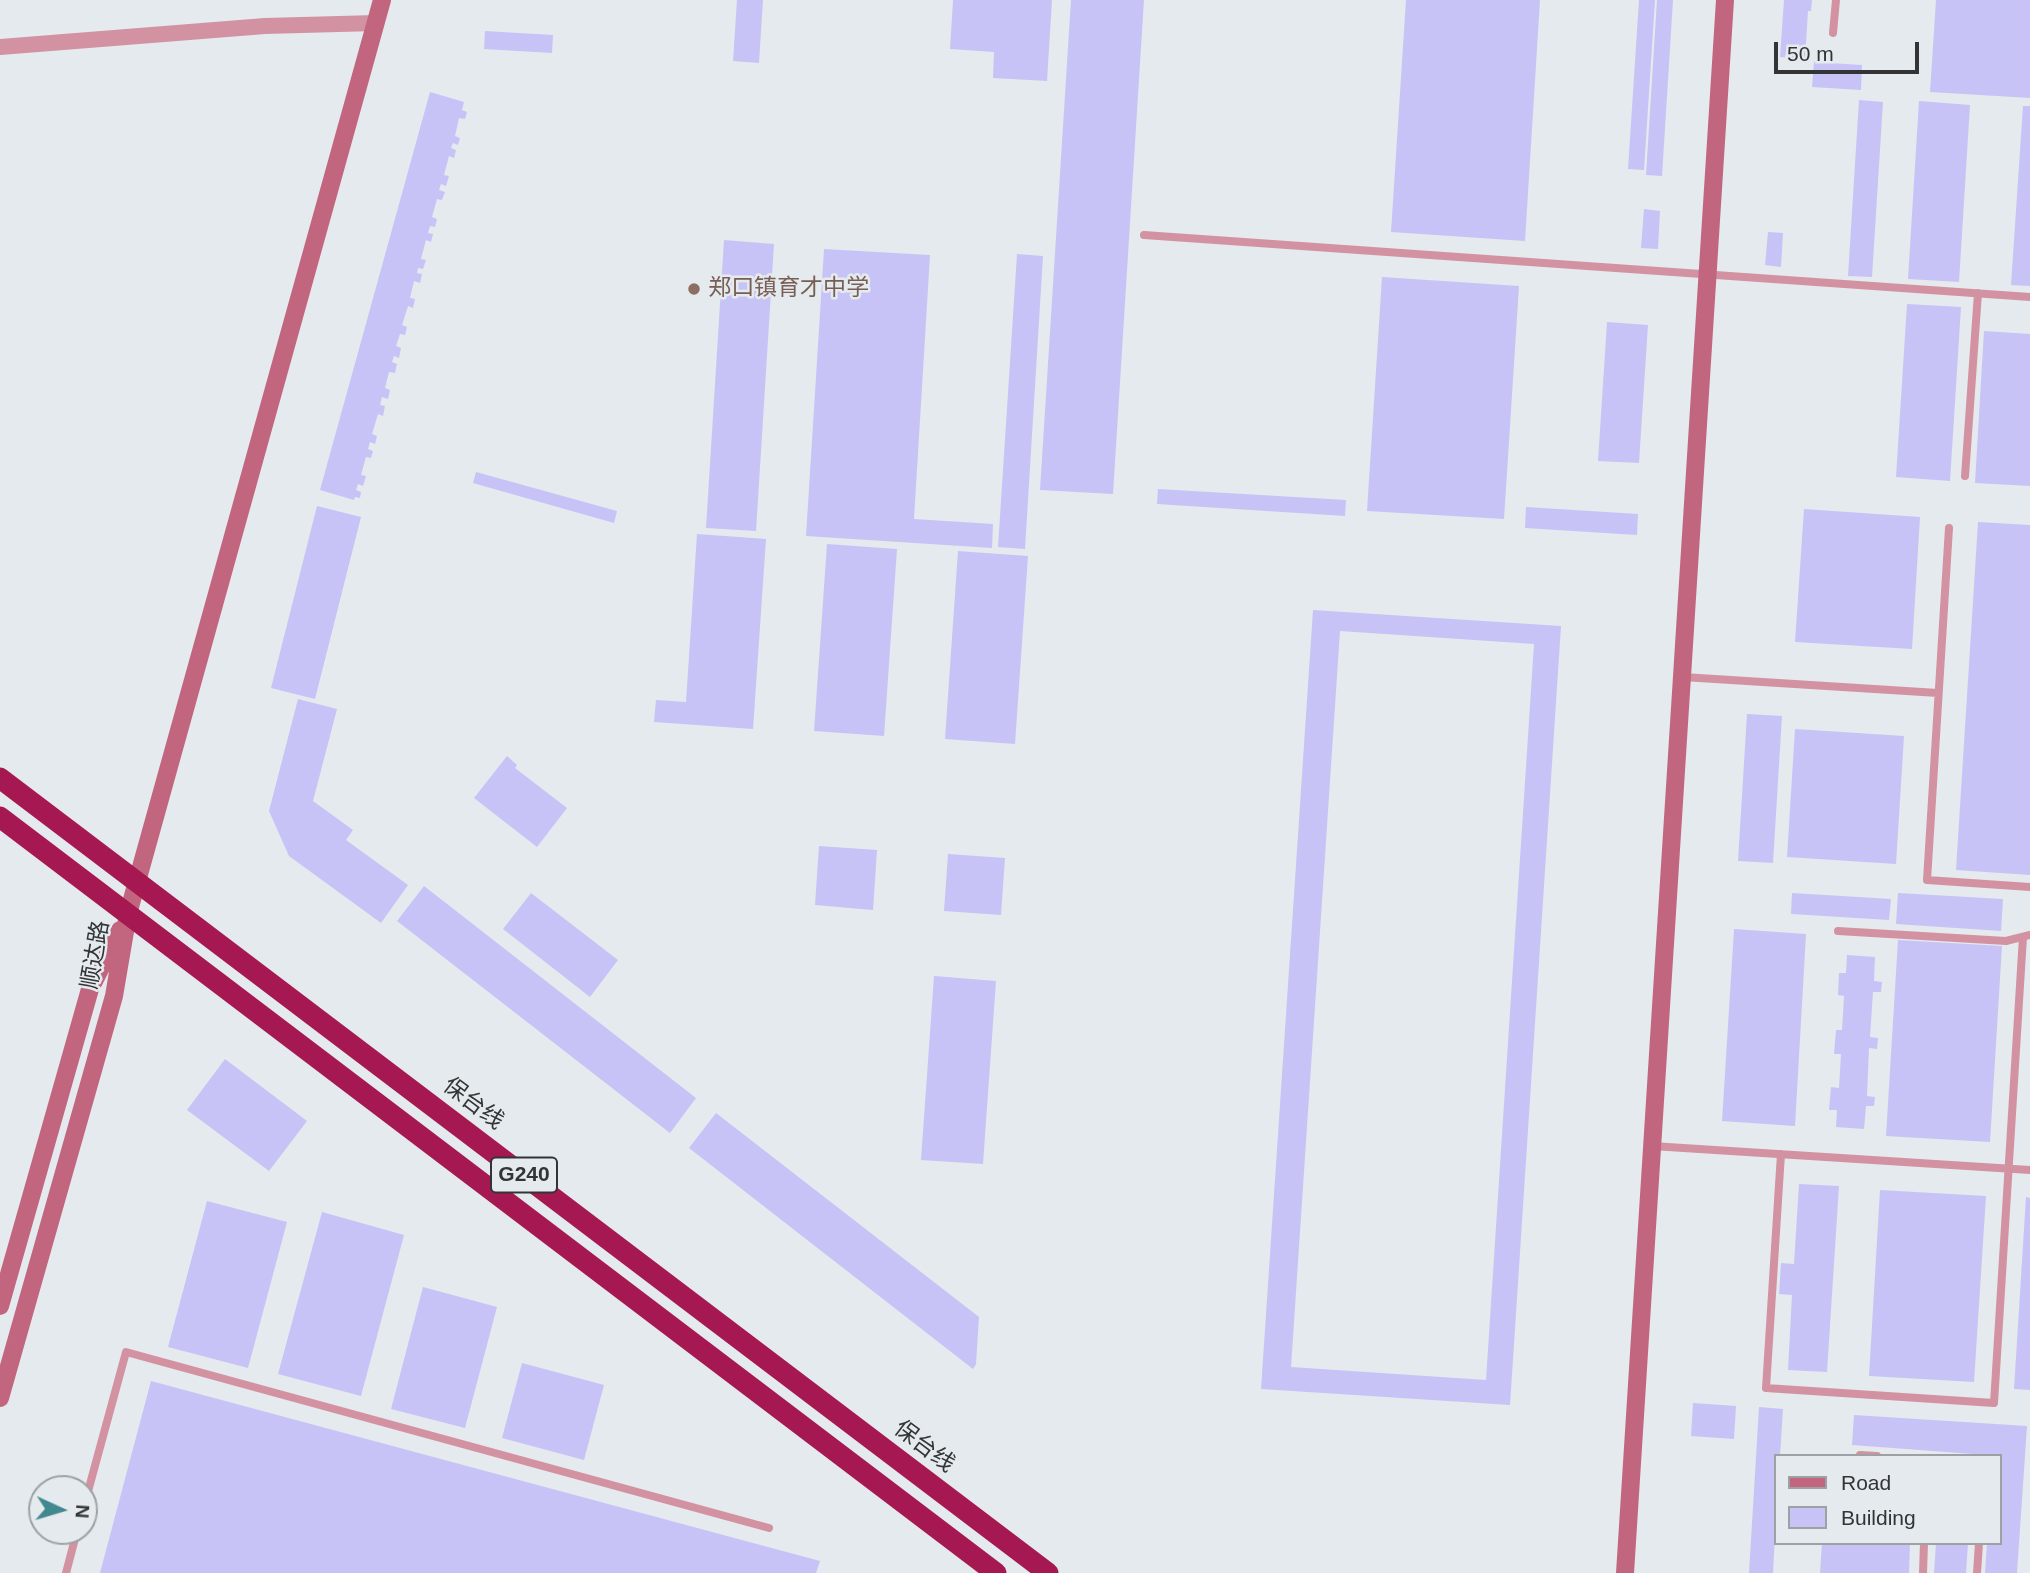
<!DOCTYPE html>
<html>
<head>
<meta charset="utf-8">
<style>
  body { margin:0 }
  #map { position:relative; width:2030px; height:1573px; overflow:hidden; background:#e5eaee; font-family:Helvetica,sans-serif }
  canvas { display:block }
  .legend { position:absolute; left:1774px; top:1454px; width:228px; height:91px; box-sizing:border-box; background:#e5eaee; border:2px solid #9da1a4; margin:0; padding:9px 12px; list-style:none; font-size:21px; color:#323436 }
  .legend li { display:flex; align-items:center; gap:14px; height:35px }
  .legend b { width:35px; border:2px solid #9da1a4 }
  .north { position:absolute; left:28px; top:1475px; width:70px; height:70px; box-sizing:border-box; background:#e5eaee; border:2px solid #9da1a4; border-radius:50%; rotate:94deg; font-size:19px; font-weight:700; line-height:28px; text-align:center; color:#323436 }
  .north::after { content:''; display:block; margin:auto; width:24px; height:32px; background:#41888f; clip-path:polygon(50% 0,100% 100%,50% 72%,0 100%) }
  .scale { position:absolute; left:1774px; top:42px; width:145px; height:32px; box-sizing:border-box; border:4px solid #323436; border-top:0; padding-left:9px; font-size:21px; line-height:24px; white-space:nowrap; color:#323436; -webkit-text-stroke:5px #e5eaee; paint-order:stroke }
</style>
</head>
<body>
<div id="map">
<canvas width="2030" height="1573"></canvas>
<ul class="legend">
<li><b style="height:9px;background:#c2667f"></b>Road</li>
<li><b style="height:19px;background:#c7c3f6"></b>Building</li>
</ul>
<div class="north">N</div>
<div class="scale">50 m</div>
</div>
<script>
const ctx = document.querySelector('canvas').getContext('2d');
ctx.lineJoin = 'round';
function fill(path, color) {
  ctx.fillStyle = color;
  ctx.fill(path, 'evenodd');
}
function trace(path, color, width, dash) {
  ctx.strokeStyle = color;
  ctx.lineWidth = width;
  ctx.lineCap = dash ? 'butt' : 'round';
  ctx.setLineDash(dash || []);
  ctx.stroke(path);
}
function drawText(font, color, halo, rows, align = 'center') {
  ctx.font = font + ' Helvetica,"Noto Sans SC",sans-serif';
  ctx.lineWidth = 5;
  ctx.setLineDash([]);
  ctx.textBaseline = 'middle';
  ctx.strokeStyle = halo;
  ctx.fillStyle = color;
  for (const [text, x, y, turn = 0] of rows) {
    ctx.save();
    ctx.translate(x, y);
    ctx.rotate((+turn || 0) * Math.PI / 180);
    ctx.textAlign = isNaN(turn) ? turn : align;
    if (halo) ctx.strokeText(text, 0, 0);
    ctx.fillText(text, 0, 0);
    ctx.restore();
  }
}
fill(new Path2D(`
  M737 0H763L759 63 733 61Z
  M953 0H1052L1047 81 993 78 994 52 950 49Z
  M1071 0H1144L1113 494 1040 490Z
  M1406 0H1540L1525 241 1391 232Z
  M1639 0H1655L1644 170 1628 169Z
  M1657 0H1673L1662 176 1646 175Z
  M1784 0H1812L1811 11H1808L1805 59 1780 57Z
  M1936 0H2030V98L1930 92Z
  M485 31 553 35 552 53 484 49Z
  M1814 62 1862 65 1861 90 1812 87Z
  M430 92 464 102 462 110 467 112 465 119 459 118 455 136 460 138 458 145 453 143 451 148 456 150 454 158 449 156 444 175 449 176 446 186 441 184 439 190 445 192 442 200 437 199 432 217 437 219 435 227 430 226 428 233 433 234 431 242 426 240 421 259 426 260 423 269 418 268 417 273 422 274 420 283 414 281 410 298 415 299 413 308 408 306 402 325 407 327 405 335 400 334 396 346 401 348 399 358 394 356 392 362 397 364 395 373 389 372 385 388 390 390 388 399 382 397 380 405 385 406 383 416 378 414 372 434 377 436 375 444 370 442 368 449 373 451 371 458 366 457 361 475 366 476 363 486 358 484 356 490 361 492 360 498 355 497 354 500 320 490Z
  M1859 100 1883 102 1872 277 1848 276Z
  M1919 101 1970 105 1959 282 1908 279Z
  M2023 106H2030V286L2011 285Z
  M1644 209 1660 211 1658 249 1641 248Z
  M1768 232 1783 233 1781 267 1765 265Z
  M724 240 774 244 756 531 706 528Z
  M824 249 930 255 914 519 993 524 992 548 806 536Z
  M1017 254 1043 256 1025 549 998 547Z
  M1382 277 1519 286 1504 519 1367 511Z
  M1907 304 1961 307 1950 481 1896 477Z
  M1607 322 1648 325 1639 463 1598 461Z
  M1984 331 2030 334V486L1975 483Z
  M476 472 617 511 614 523 473 483Z
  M1158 489 1346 500 1345 516 1157 504Z
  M317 506 361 517 315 699 271 688Z
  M1526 507 1638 514 1637 535 1525 528Z
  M1804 509 1920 517 1912 649 1795 642Z
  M1978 522 2030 525V875L1956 870Z
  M697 534 766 539 753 729 654 722 656 700 686 702Z
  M827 544 897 549 884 736 814 731Z
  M958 551 1028 556 1015 744 945 739Z
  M1313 610 1561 626 1510 1405 1261 1389ZM1340 631 1534 644 1486 1380 1291 1367Z
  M298 699 337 709 313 801 353 830 346 840 408 885 381 923 289 856 269 811Z
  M1747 714 1782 716 1773 863 1738 861Z
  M1795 729 1904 736 1896 864 1787 857Z
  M507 756 517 765 515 768 567 808 537 847 474 798Z
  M819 846 877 850 873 910 815 905Z
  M948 854 1005 858 1001 915 944 911Z
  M424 886 696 1098 670 1133 397 921Z
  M531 893 618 960 590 997 503 929Z
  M1792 893 1891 899 1889 920 1791 914Z
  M1898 893 2003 899 2001 931 1896 924Z
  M1734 929 1806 934 1795 1126 1722 1121Z
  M1898 940 2002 946 1990 1142 1886 1136Z
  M1847 955 1875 957 1874 981 1882 982 1881 992H1873L1870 1037 1878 1038 1877 1049 1869 1048 1867 1096 1875 1097 1874 1106H1866L1864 1129 1836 1127 1837 1110H1829L1831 1087 1839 1088 1841 1054H1834L1836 1030H1842L1844 996 1838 995 1839 973H1846Z
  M934 976 996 981 983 1164 921 1160Z
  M225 1059 307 1121 269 1171 187 1110Z
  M716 1113 979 1317 976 1364 973 1369 689 1148Z
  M1799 1184 1839 1186 1827 1372 1788 1370 1792 1295 1779 1294 1781 1263 1794 1264Z
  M1880 1190 1986 1196 1974 1382 1869 1376Z
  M2026 1197 2030 1198V1390L2014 1389Z
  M207 1201 287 1222 248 1368 168 1347Z
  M322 1212 404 1235 361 1396 278 1374Z
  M423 1287 497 1307 465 1428 391 1409Z
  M522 1363 604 1385 584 1460 502 1438Z
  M151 1381 820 1561 816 1573H100Z
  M1693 1403 1736 1406 1734 1439 1691 1436Z
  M1759 1407 1783 1409 1780 1456H1776V1514L1773 1573H1749Z
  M1854 1415 2027 1426 2017 1573H1985L1987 1543H2000V1456L1852 1445Z
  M1822 1543H1910L1909 1573H1820Z
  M1936 1543H1968L1966 1573H1934Z`), '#c7c3f6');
trace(new Path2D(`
  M1833 33 1836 0
  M1144 235 2030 297
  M1965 476 1978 293
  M1949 528 1927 880 2030 887
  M1683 677 1938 693
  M1838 931 2006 941 2030 935
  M1652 1146 2030 1170
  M1781 1154 1766 1388 1994 1403 2023 937
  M1860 1455 1877 1456
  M84 1506 126 1352 769 1528
  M66 1573 77 1531
  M1923 1573 1924 1543
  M1977 1573 1979 1543`), '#d392a1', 8);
trace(new Path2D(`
  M0 47 265 26 376 23`), '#d392a1', 16);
trace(new Path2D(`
  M0 1306 90 989 120 930
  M0 1398 114 996 128 914 382 0
  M1625 1573 1725 0`), '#c2667f', 18);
trace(new Path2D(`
  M0 778 1048 1573
  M0 817 996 1573`), '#a61851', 21);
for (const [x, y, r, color] of [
  [694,289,7,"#8d6e63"]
]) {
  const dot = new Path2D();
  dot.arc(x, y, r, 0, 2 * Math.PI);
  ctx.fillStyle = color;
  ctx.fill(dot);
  trace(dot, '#e5eaee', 2.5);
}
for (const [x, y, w] of [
  [524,1175,66]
]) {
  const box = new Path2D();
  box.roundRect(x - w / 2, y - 17.5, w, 35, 5);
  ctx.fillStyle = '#e5eaee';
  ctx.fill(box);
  trace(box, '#323436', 2);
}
drawText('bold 21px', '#323436', null, [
  ["G240",524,1175]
]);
drawText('23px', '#785e54', '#e5eaee', [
  ["郑口镇育才中学",708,289]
], 'left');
drawText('23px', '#323436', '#e5eaee', [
  ["顺达路",96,955,-80],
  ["保台线",473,1104,37],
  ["保台线",924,1447,37]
]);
</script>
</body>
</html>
